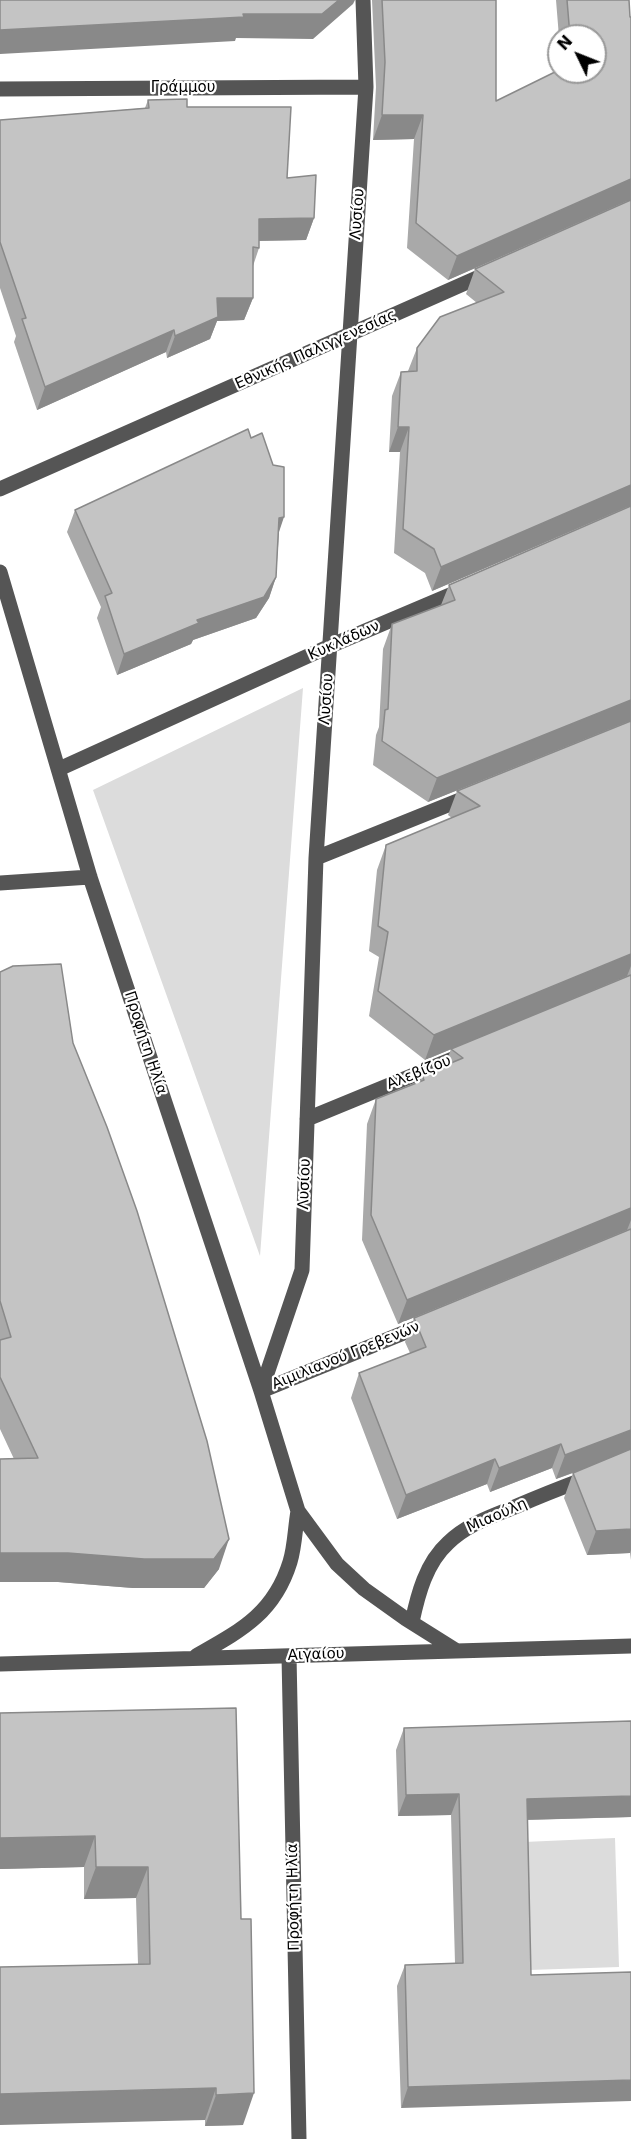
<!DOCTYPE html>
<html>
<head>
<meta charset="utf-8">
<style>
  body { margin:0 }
  #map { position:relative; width:631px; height:2139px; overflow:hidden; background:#fff; font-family:"DejaVu Sans",sans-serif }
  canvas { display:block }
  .north { position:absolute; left:547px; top:24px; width:60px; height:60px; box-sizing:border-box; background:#fff; border:2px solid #999; border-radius:50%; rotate:313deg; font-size:16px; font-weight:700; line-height:24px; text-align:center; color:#000 }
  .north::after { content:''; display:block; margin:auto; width:21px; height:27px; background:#000; clip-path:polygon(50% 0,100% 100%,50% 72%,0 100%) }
</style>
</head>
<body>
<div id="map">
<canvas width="631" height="2139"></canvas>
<div class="north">N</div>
</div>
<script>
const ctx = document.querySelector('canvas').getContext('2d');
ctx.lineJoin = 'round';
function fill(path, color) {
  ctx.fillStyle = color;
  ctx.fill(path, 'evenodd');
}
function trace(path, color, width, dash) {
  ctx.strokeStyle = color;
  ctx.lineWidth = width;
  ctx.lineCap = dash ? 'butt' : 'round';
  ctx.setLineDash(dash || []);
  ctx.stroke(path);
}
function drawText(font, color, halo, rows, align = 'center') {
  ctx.font = font + ' "DejaVu Sans",sans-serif';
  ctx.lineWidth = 4.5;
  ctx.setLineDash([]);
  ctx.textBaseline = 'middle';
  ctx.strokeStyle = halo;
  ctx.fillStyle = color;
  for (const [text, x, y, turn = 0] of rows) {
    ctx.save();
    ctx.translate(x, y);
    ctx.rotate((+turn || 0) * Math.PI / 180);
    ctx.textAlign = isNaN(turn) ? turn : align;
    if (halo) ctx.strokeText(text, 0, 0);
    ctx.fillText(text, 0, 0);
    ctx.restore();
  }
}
fill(new Path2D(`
  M303 688 260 1256 93 790Z
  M615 1838 619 1967 529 1970 524 1842Z`), '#dcdcdc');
trace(new Path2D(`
  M0 89 366 87
  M0 489 488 273
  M0 572 90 877 261 1391 298 1511 337 1564 364 1589 406 1619 457 1651
  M59 769 330 646 462 590
  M316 858 470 796
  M0 883 90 877
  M307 1119 465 1054
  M261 1391 302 1270 316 858 366 87 363 0
  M261 1391 428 1323
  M412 1622C418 1594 426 1563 448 1543 467 1524 493 1516 517 1506 540 1496 563 1487 587 1478
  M196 1656C240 1631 274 1614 290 1562 295 1546 295 1528 298 1511
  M289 1656 299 2139
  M0 1664 631 1646`), '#555', 15);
fill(new Path2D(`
  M372 0H496V101L595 72V36L559 37 556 0H629L630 17H631V1560L630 1553 587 1555 564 1498 573 1473 556 1479 552 1468 490 1492 487 1484 397 1519 351 1398 359 1373 410 1353 405 1342 414 1318 628 1230 398 1324 362 1240 367 1124 376 1099 419 1083 422 1075 445 1065 451 1049 628 976 425 1060 369 1016 379 957 369 951 377 870 386 845 452 818 448 815 457 791 628 722 428 802 373 765 376 735 379 727 383 649 392 624 441 605 449 585 628 507 432 591 425 573 394 553 400 452H389L392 396 401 372 408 371 417 348 477 303 466 294 475 269 629 201 448 280 407 248 414 139 373 140 376 87Z
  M148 100 187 107 287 178 314 218 306 240 259 241V248L253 266V298L244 320 217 321 210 339 167 358 166 352 37 410 14 342 16 336 0 288V120L145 108Z
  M251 438 279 533 276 577 269 598 256 618 193 640 191 644 117 675 97 618 101 607 67 532 75 510Z
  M0 972 73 1043 219 1569 204 1588H133L58 1582 14 1459 0 1429Z
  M236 1708 243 2125 205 2126V2120L138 1964 136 1898 84 1899V1867L0 1869Z
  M404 1728 631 1817 527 1820 401 2108 397 1986 405 1965 455 1963 451 1815 398 1816 396 1750Z`), '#a9a9a9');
fill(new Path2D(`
  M339 0H355L353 4 313 39 236 38 235 41 0 54V30L243 14Z
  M382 115H423L414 139 373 140Z
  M631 179V201H627L448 280 457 256Z
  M314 218 306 240 251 241 259 219Z
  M217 298H253L244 320 217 321 210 339 167 358 175 336Z
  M174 330 166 352 37 410 45 387Z
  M398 427H409L400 452H389Z
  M631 485V507H627L432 591 441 567Z
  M284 517 277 538 279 518Z
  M276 577 269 598 256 618 193 640 191 644 117 675 124 654 197 620Z
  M631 700V722H627L428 802 437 778Z
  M631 954V966L627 976 425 1060 434 1035Z
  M631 1208V1220L627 1230 398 1324 407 1300Z
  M631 1430V1451L556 1479 565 1455Z
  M561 1444 552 1468 490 1492 499 1468Z
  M495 1459 487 1484 397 1519 406 1495Z
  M631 1529V1550L630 1553 587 1555 596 1531Z
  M229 1539 219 1569 204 1588H133L58 1582H0V1553H68Z
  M459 1794 451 1815 398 1816 406 1795Z
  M631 1796V1817L519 1820 527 1799Z
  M95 1836 84 1867 0 1869V1838Z
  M96 1867H148L136 1898 84 1899Z
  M631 2080V2101L401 2108 408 2087Z
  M216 2088 205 2120 0 2125V2094Z
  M254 2093 243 2125 205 2126 216 2095Z`), '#898989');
const building = new Path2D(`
  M0 0H339L322 14H243L244 17 0 30Z
  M382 0H496V101L559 70V72H595V36H570L567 0H629L630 17H631V179L457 256 416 223 423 115H382L385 62Z
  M187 99V107H291L287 178 316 175 314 218 259 219V248L253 247V298H217L218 317 175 336 174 330 45 387 22 319 26 318 0 242V120L149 108 148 100Z
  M631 200V485L441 567 434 549 403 529 409 427H398L401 372 417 371V348L440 317 504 292 475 269Z
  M248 429 251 438 262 433 273 465 284 467V517L279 518 276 577 264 597 197 620 199 623 124 654 105 596 112 593 75 510Z
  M631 506V700L437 778 382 741 385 710 388 709 392 624 455 600 449 585Z
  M631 721V954L434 1035 378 991 388 932 378 926 386 845 480 806 457 791Z
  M61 964 73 1043 107 1127 137 1211 207 1441 229 1539 214 1559H144L68 1553H0V1459L38 1458 0 1377V1340L11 1337 0 1301V972L13 966Z
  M631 975V1208L407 1300 371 1215 376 1099 424 1080 422 1075 463 1058 451 1049Z
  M631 1229V1430L565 1455 561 1444 499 1468 495 1459 406 1495 359 1373 426 1347 414 1318Z
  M631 1449V1529L596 1531 573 1473Z
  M236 1708 241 1919H251L254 2093 216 2095V2088L0 2094V1967L150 1964 148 1867H96L95 1836 0 1838V1713Z
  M631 1721V1796L527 1799 531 1975 631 1972V2080L408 2087 405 1965 463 1963 459 1794 406 1795 404 1728Z`);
fill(building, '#c4c4c4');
trace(building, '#898989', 1.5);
drawText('15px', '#000', '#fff', [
  ["Γράμμου",183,88],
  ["Λυσίου",358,214,-86],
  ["Εθνικής Παλιγγενεσίας",316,350,-24],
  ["Κυκλάδων",344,641,-24],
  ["Λυσίου",327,699,-86],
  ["Προφήτη Ηλία",145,1043,72],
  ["Αλεβίζου",419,1073,-22],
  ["Λυσίου",305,1184,-88],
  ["Αιμιλιανού Γρεβενών",346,1356,-22],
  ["Μιαούλη",497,1516,-24],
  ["Αιγαίου",316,1655,-2],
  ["Προφήτη Ηλία",294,1897,-91]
]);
</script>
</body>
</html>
